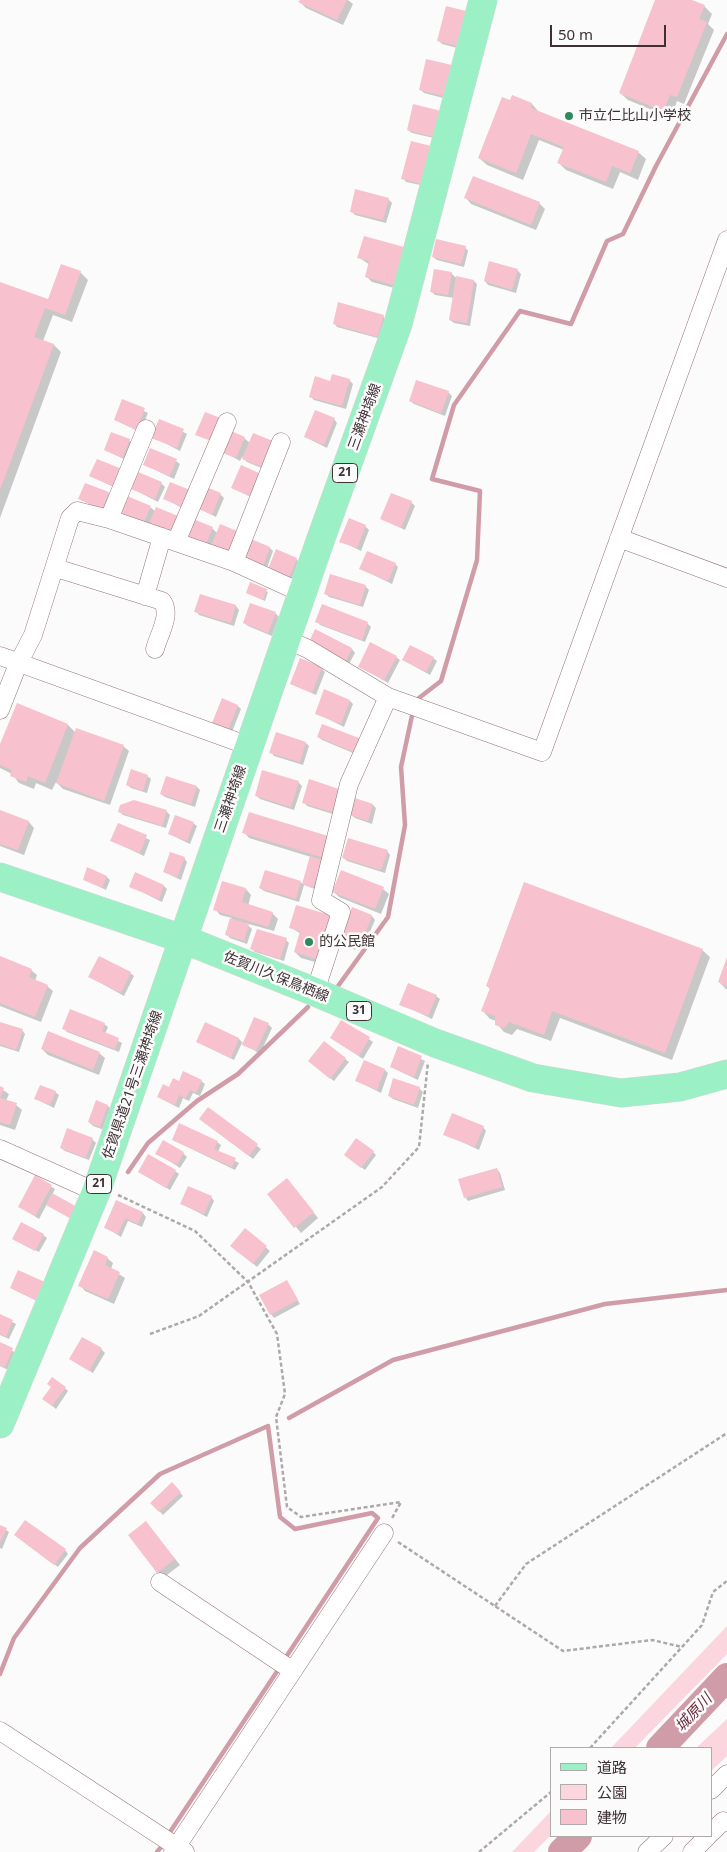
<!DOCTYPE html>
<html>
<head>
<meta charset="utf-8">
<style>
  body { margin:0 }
  #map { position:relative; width:727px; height:1852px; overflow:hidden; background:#fbfbfb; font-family:"Noto Sans","Noto Sans JP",sans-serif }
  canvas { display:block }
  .legend { position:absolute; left:550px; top:1747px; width:162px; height:90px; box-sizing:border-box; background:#fbfbfb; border:1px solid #afaaab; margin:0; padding:6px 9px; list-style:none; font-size:15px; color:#3e3033 }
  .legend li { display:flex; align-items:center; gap:10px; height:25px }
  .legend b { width:25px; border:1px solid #afaaab }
  .scale { position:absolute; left:550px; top:25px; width:116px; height:22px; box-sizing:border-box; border:2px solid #3e3033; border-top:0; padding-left:6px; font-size:15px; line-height:18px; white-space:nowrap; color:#3e3033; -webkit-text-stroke:4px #fbfbfb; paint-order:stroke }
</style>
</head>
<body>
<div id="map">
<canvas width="727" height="1852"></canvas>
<ul class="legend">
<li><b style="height:6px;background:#9bf1c5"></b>道路</li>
<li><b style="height:14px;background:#fbd6de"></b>公園</li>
<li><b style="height:14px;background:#f7c1cd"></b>建物</li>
</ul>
<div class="scale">50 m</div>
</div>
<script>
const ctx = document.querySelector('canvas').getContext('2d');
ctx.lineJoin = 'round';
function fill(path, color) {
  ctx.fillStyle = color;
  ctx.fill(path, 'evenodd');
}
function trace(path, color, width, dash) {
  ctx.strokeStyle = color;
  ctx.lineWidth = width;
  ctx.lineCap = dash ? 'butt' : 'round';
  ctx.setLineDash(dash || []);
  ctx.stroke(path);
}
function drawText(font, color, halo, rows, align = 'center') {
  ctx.font = font + ' "Noto Sans","Noto Sans JP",sans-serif';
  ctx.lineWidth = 5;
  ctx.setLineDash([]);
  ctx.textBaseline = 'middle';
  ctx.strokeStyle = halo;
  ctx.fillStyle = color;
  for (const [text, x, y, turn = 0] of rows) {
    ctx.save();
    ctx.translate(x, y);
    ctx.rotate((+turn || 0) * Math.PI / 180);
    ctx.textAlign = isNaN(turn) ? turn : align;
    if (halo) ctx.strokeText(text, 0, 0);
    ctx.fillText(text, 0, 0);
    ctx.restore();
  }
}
fill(new Path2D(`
  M727 1626V1654L635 1748H611Z
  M727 1719V1756L711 1771V1748H696Z
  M551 1811V1835L534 1852H512Z`), '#fbd6de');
fill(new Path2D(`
  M301 0H348L353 4 343 25 306 8 300 2Z
  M657 0H689L704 6 712 14 708 24 714 30 684 104 677 101 671 118 628 100 620 93Z
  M447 8 461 49 442 44 439 41Z
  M455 70 447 99 424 93 420 89Z
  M513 97 532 104 539 112 638 152 646 159 638 180 620 172 613 189 566 170 559 163 564 150 539 140 523 180 487 165 479 158Z
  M414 106 438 139 412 133 408 130Z
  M411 143 425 186 406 182 403 178Z
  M466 198 539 203 545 209 536 230 471 204Z
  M388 199 392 203 386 223 355 215 351 211Z
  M465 247 468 251 464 267 437 260 433 257Z
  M403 248 408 254 398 289 372 282 366 276 370 265 358 257Z
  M517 270 521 274 516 293 488 285 485 281Z
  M80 272 88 280 72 322 53 315 43 341 54 345 61 352 0 518V283L49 301Z
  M451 273 455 277 474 281 477 284 470 326 454 323 450 320 454 298 435 295 431 291Z
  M383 316 386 320 381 339 337 327 334 323Z
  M349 380 353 384 346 409 314 400 311 397 331 382Z
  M448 392 452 396 445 416 414 404 410 401Z
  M123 401 148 413 140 432 115 420Z
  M334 419 337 423 327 448 305 437Z
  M160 420 187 434 180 451 153 437Z
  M244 438 250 443 266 470 247 462 242 457 240 461 222 451Z
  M129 440 133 444 126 460 105 450Z
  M97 460 118 489 91 476Z
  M176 461 180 464 174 479 145 465Z
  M258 474 262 478 253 498 233 488Z
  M161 483 165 487 158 502 133 489Z
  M108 493 111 497 106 512 79 499Z
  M220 494 224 498 216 517 199 508Z
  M193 495 186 510 165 499Z
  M411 502 415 506 405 530 382 519Z
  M150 507 155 511 154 527 149 523 148 525 122 512Z
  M365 526 369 530 361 551 341 541Z
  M212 528 217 533 237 532 232 556 188 536Z
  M270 548 273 551 267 568 248 561Z
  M296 559 300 563 292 581 273 573Z
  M395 564 398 567 392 584 361 569Z
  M250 584 268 592 265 601 247 593Z
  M365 586 369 590 363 607 329 597 325 593Z
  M201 595 236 606 239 610 234 626 199 615 196 611Z
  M275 613 279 617 272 636 248 626 244 623Z
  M317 621 367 623 371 627 365 642 320 625Z
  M316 631 352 649 355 653 349 664 314 646Z
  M396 657 400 660 388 683 359 666Z
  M433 658 437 661 430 675 403 660Z
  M321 668 325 672 316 695 291 684Z
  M350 701 353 704 344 727 316 713Z
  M17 705 68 725 75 732 123 746 129 751 110 805 63 789 56 782 52 790 36 783 34 789 19 783 12 774 0 768V748Z
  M238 706 241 709 232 732 213 722Z
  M318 737 359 739 362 743 358 755 322 740Z
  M306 743 309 746 303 765 274 756 271 752Z
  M147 776 151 779 147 793 131 788 127 785Z
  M298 782 302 786 294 810 260 799 256 795Z
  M197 787 200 790 195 807 165 797 161 794Z
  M339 790 336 815 307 806 304 802Z
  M356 800 373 805 376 808 372 824 355 818 351 815Z
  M166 811 170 815 166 828 123 815 120 812Z
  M0 812 29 822 34 828 24 855 0 846Z
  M193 823 197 826 190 844 169 834Z
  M118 825 150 840 144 856 112 841Z
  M244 832 327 837 325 864 317 890 304 885 299 902 264 891 260 888 300 882 303 884 311 857 249 838Z
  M387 851 390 855 385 873 347 861 343 857Z
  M184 858 187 862 181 880 164 872Z
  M342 872 383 889 389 894 381 914 339 897 334 892Z
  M107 877 110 880 106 890 84 879Z
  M130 886H164L167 889 162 902Z
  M246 889 251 895 248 906 272 913 278 919 274 931 245 923 252 929 247 944 230 938 227 935 232 918 220 915 215 909Z
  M372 916 375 920 366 941 360 939 355 950 339 942Z
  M329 917 335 922 322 964 301 958 295 952 301 934 290 927Z
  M286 940 289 943 284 961 255 952 252 949Z
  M702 950 710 957 672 1060 560 1018 551 1041 517 1029 512 1035 504 1032 497 1024V1021L490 1019 483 1011 491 990 487 986Z
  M0 957 31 970 37 975 35 981 47 986 53 991 41 1022 0 1006Z
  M727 960V990L719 982Z
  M130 973 134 976 124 996 90 977Z
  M436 996 440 999 432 1019 401 1004Z
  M342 1021 373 1042 363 1059 331 1038Z
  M104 1024 108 1027 105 1034 122 1043 119 1052 67 1032 64 1028Z
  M205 1024 239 1039 244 1044 268 1024 272 1028 260 1054 242 1043 234 1060 197 1042Z
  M0 1027 22 1030 25 1034 19 1052 0 1046Z
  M325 1042 349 1062 334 1081 313 1065Z
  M399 1048 425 1061 418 1080 391 1067Z
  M42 1049 99 1053 105 1058 99 1075 48 1055Z
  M385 1070 388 1073 381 1093 357 1081Z
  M201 1081 205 1084 200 1096 193 1093 189 1101 183 1098 179 1108 158 1097 180 1083Z
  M0 1088 9 1094 6 1101 16 1105 22 1110 15 1130 0 1125Z
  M419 1088 423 1092 418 1108 393 1099 389 1096Z
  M55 1092 59 1095 54 1108 36 1099Z
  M108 1106 111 1109 104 1130 93 1126 89 1122Z
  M208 1109 261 1149 253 1159 200 1119Z
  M483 1127 486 1131 479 1150 445 1134Z
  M92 1139 96 1143 89 1160 65 1151 61 1148Z
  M173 1140 217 1142 221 1145 218 1152 239 1163 235 1170Z
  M373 1152 376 1155 365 1170 349 1158Z
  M157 1153H183L187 1157 180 1168Z
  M497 1169 500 1173 505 1190 468 1201 465 1197Z
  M175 1171 179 1174 170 1190 140 1172Z
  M36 1177 55 1189 52 1195 77 1222 47 1204 39 1219 20 1207Z
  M292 1186 318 1218 301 1233 269 1194Z
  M211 1197 214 1201 207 1217 182 1204Z
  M117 1202 143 1213 146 1217 142 1227 128 1221 121 1237 105 1227Z
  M245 1230 270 1251 257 1267 236 1249Z
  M43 1235 47 1238 39 1252 13 1239Z
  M107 1258 113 1263 111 1269 125 1278 114 1304 85 1291 80 1285Z
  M287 1281 300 1304 274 1318 271 1314Z
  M47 1284 43 1304 11 1288Z
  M0 1315 16 1324 9 1339 0 1335Z
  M0 1344 16 1353 8 1370 0 1366Z
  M101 1349 105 1353 93 1373 71 1359Z
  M65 1388 68 1391 56 1409 44 1399Z
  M172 1484 183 1496 163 1515 152 1503Z
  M146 1523 180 1565 163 1578 158 1572Z
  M0 1526 9 1532 2 1549 0 1548Z
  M19 1538 65 1550 68 1554 58 1567Z`), '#0003');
trace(new Path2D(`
  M415 701 441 681 477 560 480 491 432 479 454 405 520 311 571 324 607 241 623 234 656 166 727 34
  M338 986 388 917 405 825 401 767 413 711
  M128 1172 148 1143 197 1101 238 1074 308 1007
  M289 1418 393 1360 605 1304 727 1290
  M0 1674 14 1638 80 1548 108 1522 160 1474 268 1426 280 1517 295 1529 372 1513 378 1518 286 1657
  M170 1832 278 1670
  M157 1852 162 1846`), '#d09ca8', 4.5);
trace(new Path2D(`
  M660 1748 727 1677
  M562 1852 578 1836`), '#d09ca8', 28);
fill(new Path2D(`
  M300 0H347L337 20 298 2Z
  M655 0H692L705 5 699 19 707 22 677 97 670 95 663 111 619 93Z
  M446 6 466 11 458 46 437 41Z
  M426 59 452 65 444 96 419 90Z
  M512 95 532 103 531 108 639 151 630 173 612 166 606 182 557 163 564 147 531 134 516 173 478 158 502 97 510 100Z
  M413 104 441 111 434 137 407 130Z
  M411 141 431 146 421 184 401 179Z
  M473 176 540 202 531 225 464 198Z
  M355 189 389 198 383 220 350 212Z
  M364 236 404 247 393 285 365 277 369 261 357 258Z
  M436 239 466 246 461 264 432 257Z
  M489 261 518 269 512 290 484 281Z
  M61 264 81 271 65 315 45 308 34 337 54 344 0 490V282L48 299Z
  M434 269 452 272 448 295 430 292Z
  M456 276 474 280 467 323 449 320Z
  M338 302 384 315 377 337 333 324Z
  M332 374 350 379 342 406 309 397 315 376 330 381Z
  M416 380 449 391 441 413 409 401Z
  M122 399 145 408 137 430 114 420Z
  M315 410 335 418 324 445 304 437Z
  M205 412 223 419 214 442 195 435Z
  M159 419 184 429 177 448 151 438Z
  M229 430 245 437 236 458 220 452Z
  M111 432 130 439 122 458 104 450Z
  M253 433 273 441 262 467 242 459Z
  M150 448 177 459 170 476 143 465Z
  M97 459 122 469 114 487 89 476Z
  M241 465 259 473 249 496 231 488Z
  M138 472 162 482 155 499 131 489Z
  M170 482 190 490 183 507 163 499Z
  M85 483 109 492 102 509 78 499Z
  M206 487 221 493 212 515 197 508Z
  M391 493 412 501 401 528 380 519Z
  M127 496 151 506 144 522 121 513Z
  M156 507 178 516 171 533 149 524Z
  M349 518 366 525 357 548 339 542Z
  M193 519 213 527 206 544 186 536Z
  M220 524 237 531 228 553 211 546Z
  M251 539 270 547 263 566 243 557Z
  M276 549 297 558 289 578 268 569Z
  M367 551 396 563 388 581 359 569Z
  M330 574 366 585 360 605 324 594Z
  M250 582 267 589 263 600 246 593Z
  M200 594 236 605 231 623 194 612Z
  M250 603 276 612 268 633 243 623Z
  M322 604 368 622 362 640 315 622Z
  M315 629 352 648 346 661 309 642Z
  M370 642 397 656 384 680 358 667Z
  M410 645 434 657 426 672 402 660Z
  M300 658 322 667 312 693 290 684Z
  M324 689 350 700 341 724 315 714Z
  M222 698 238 705 228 730 212 723Z
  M17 703 68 724 45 783 28 776 26 782 10 776 12 770 0 765V744Z
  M322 724 359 738 354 752 317 737Z
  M76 728 124 745 104 801 56 783Z
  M276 732 306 742 300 762 269 753Z
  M131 769 148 775 143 791 126 785Z
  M262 770 299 781 291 807 255 796Z
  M166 776 197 786 191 804 160 794Z
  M309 779 339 789 332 812 302 803Z
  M355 798 373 804 368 821 350 815Z
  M134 800 167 810 162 826 118 812 120 805Z
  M0 810 29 821 18 850 0 844Z
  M249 812 328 836 321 857 242 833Z
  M175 815 194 822 187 841 168 834Z
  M118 823 147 835 140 853 110 841Z
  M348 838 388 850 381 870 342 858Z
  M170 852 185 857 177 877 163 872Z
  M310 856 322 860 313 888 302 884Z
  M87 867 107 876 102 888 83 880Z
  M265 870 301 881 296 899 259 888Z
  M341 870 384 887 375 909 332 892Z
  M135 872 164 885 159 899 129 887Z
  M222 881 246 888 242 902 273 912 268 927 213 910Z
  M524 882 703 949 665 1053 552 1011 544 1035 509 1022 504 1028 495 1025V1016L481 1011 490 988 486 986Z
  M296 905 330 915 316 959 294 952 300 931 289 928Z
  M352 907 372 915 363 939 357 936 352 948 338 942Z
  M230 918 249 924 244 941 225 935Z
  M257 929 287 938 280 959 250 949Z
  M0 956 32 969 29 977 48 985 35 1017 0 1003Z
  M99 956 131 972 121 993 88 977Z
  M727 957V986L718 982Z
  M408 983 437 995 428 1016 399 1005Z
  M70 1009 105 1023 102 1031 119 1038 115 1049 62 1029Z
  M254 1017 269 1023 256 1051 242 1045Z
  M341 1020 370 1037 359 1056 330 1038Z
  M0 1022 23 1029 16 1050 0 1044Z
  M205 1022 239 1038 231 1058 196 1042Z
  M48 1031 100 1052 93 1070 41 1049Z
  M324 1041 346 1058 330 1079 308 1061Z
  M398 1046 422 1056 414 1077 390 1067Z
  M364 1060 385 1069 377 1090 355 1081Z
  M183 1071 202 1080 196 1093 190 1090 186 1098 179 1095 175 1105 157 1097 163 1084 169 1087 173 1078 179 1081Z
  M393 1078 420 1087 414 1105 388 1096Z
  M40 1085 56 1091 50 1105 34 1099Z
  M0 1086 4 1088 0 1098Z
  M0 1098 17 1103 10 1125 0 1122Z
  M96 1100 108 1105 100 1127 88 1122Z
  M208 1107 258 1144 249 1156 199 1119Z
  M452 1113 484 1126 475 1147 443 1135Z
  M179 1123 218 1141 214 1149 236 1158 232 1167 172 1140Z
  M67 1128 93 1138 86 1158 60 1148Z
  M356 1138 374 1151 361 1168 344 1155Z
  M163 1140 184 1152 177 1165 155 1154Z
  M148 1154 176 1170 166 1188 138 1172Z
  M497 1168 502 1187 464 1198 458 1179Z
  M35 1175 52 1185 35 1216 18 1207Z
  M287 1178 314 1212 294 1228 267 1194Z
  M188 1186 212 1196 204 1214 180 1204Z
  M52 1193 79 1208 73 1220 46 1205Z
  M116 1200 143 1212 138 1224 125 1218 118 1234 104 1228Z
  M21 1222 44 1234 35 1251 12 1239Z
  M245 1228 267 1246 253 1264 230 1246Z
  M94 1250 108 1257 105 1265 120 1272 108 1299 78 1286Z
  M18 1270 47 1283 39 1302 10 1288Z
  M287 1280 298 1300 270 1315 259 1295Z
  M0 1314 13 1320 6 1337 0 1334Z
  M82 1337 102 1348 89 1371 69 1359Z
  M0 1342 13 1348 5 1367 0 1365Z
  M52 1377 66 1387 52 1406 42 1399 51 1387 47 1384Z
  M172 1482 181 1492 159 1512 150 1503Z
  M25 1520 66 1549 54 1565 14 1535Z
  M146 1521 175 1559 157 1573 128 1535Z
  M0 1525 7 1528 0 1542Z`), '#f7c1cd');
const street = new Path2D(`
  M109 519 146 429
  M619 538 727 578
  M176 542 227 422
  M234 562 281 442
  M56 568 162 601C172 614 159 634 155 649
  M145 596 162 537
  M286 639 308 649 388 697 542 752 727 240
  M0 656 249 746
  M0 710 18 664 33 635 70 518 77 511 109 519 234 562 302 593
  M315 992 341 912 321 900 349 784 388 697
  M0 1149 96 1192
  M160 1582 293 1671
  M0 1731 185 1852
  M711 1790 727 1774
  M711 1833 723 1821 727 1822
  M173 1852 384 1533
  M647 1852 664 1836
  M692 1852 708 1836`);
const primary = new Path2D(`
  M0 877 183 939 315 992 435 1043 533 1078 621 1093 680 1087 727 1074
  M0 1424 96 1192 319 544 398 324 483 0`);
trace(street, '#95757d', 19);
trace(primary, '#d8d6d6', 29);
trace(new Path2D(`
  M118 1195 195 1231 248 1282 277 1334 285 1394 276 1417 287 1507 301 1517 401 1502 391 1520
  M150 1334 199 1316 382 1187 419 1147 428 1062
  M398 1542 563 1651 652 1640 682 1647
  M495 1606 526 1564 727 1433
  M590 1748 702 1625 713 1592 727 1581
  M479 1852 551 1792`), '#aea8a9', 2.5, [4, 2.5]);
trace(street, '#fff', 18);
trace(primary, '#9bf1c5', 28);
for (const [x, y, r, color] of [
  [569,116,5,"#31885b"],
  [309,942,5,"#31885b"]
]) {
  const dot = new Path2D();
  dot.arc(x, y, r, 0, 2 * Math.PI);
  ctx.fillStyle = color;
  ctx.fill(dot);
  trace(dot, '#fbfbfb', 2);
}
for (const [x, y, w] of [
  [345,473,25],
  [359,1011,25],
  [99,1184,25]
]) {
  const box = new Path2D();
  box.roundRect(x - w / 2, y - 9.5, w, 19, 4);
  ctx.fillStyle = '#fbfbfb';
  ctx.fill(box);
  trace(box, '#3e3033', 1);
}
drawText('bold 12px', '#3e3033', null, [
  ["21",345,473],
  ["31",359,1011],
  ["21",99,1184]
]);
drawText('14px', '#3e3033', '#fbfbfb', [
  ["市立仁比山小学校",579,116],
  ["的公民館",319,942]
], 'left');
drawText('14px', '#3e3033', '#fbfbfb', [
  ["三瀬神埼線",365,417,-70],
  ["三瀬神埼線",231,799,-71],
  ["佐賀川久保鳥栖線",276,977,22],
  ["佐賀県道21号三瀬神埼線",133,1085,-71]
]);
drawText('italic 15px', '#692a3d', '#fbfbfb', [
  ["城原川",694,1713,-47]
]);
</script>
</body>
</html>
